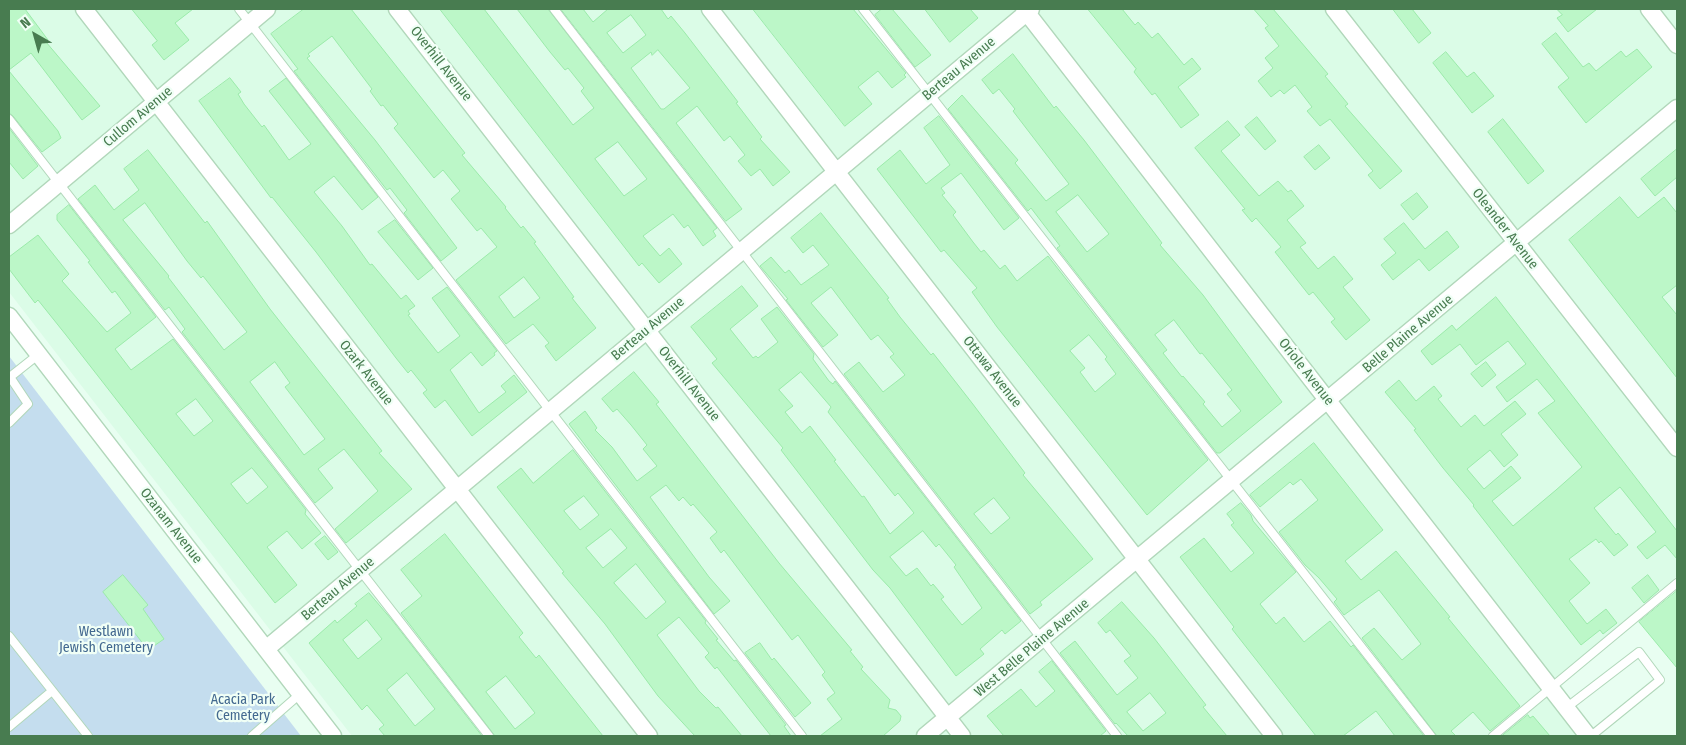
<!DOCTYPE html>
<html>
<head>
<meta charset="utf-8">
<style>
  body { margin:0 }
  #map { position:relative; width:1686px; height:745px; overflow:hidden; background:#e8fef1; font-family:"Fira Sans Condensed",sans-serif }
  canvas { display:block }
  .frame { position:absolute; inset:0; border:10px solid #487c50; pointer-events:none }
  .north { position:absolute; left:10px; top:10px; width:50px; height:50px; -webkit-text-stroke:4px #f0fff6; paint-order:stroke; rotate:322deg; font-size:14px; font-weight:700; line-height:20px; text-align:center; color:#487c50 }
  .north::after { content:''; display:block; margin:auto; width:18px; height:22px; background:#487c50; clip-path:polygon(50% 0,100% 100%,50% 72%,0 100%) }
</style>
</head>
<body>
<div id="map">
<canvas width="1686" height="745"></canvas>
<div class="frame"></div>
<div class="north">N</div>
</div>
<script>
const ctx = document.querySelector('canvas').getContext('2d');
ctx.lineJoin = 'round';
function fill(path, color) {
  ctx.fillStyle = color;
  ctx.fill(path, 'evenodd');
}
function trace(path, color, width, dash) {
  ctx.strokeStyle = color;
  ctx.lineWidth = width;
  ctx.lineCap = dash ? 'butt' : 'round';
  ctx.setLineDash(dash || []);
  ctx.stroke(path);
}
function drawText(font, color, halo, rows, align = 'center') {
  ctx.font = font + ' "Fira Sans Condensed",sans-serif';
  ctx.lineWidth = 4.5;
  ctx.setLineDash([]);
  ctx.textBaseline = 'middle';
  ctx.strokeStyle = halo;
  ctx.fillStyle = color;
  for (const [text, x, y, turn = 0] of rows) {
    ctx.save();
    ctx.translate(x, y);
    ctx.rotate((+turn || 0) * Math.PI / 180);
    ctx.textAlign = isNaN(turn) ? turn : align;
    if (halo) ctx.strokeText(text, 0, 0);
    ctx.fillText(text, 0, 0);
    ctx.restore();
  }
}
fill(new Path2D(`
  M9 9H1677V576L1546 689 1583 736H352L9 292Z`), '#dbfce7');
fill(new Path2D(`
  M9 356 301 736H9Z`), '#c4ddee');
const building = new Path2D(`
  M9 9H25L48 40 46 42 100 106 82 120 31 53 9 70Z
  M132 9H193L175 23 189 40 164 60 152 45 157 41Z
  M304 9H351L465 153 462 155 506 207 505 208 521 228 523 226 536 242 534 243 574 297 572 298 596 328 556 361 545 346 549 343 533 324 506 344 456 280 497 247 481 228 477 231 451 199 460 191 443 170 434 178 394 128 398 124 383 105 381 106 370 91 372 89 332 36 308 54 310 56 307 58 375 140 457 248 441 261 404 213 407 210 390 188 387 190 294 71 298 69 271 34ZM524 277 540 298 514 318 499 297Z
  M440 9H484L573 125 594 108 581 91 584 88 568 68 565 70 550 52 517 9H548L717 228 713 231 716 236 703 246 688 225 684 228 673 214 643 236 660 256 669 248 682 264 659 283 642 263 639 266 629 253ZM618 142 647 179 624 196 595 159Z
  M561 9H583L593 22 608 9H661L668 19 671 16 685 33 738 102 736 103 762 137 760 139 790 172 773 186 760 169 751 176 738 161 745 155 730 136 724 141 697 106 676 123 742 209 726 221ZM631 15 646 35 623 53 607 33ZM658 50 690 88 664 109H661L631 68 651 52 652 55Z
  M753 9H853L906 73 904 75 906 77 892 88 878 71 858 87 872 104 845 126Z
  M882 9H892L931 55 915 67 875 15Z
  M925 9H970L978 18 950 42Z
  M1088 9H1122L1135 25 1138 22 1152 38 1158 33 1184 65 1192 58 1201 69 1178 87 1199 115 1181 128 1155 93 1152 95 1134 72 1136 69Z
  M1254 9H1273L1328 74 1325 76 1348 104 1345 106 1402 171 1380 189 1368 175 1373 171 1330 119 1320 126 1307 111 1312 107 1295 85 1284 94 1280 90 1271 97 1258 81 1273 68 1265 58 1279 46 1265 28 1268 26Z
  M1393 9H1412L1431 33 1419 43Z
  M1557 9H1597L1568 32 1557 18 1562 15Z
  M1556 33 1583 67 1589 63 1596 71 1621 51 1626 57 1637 49 1652 67 1586 123 1558 87 1569 78 1542 44Z
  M1446 52 1467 77 1474 72 1494 96 1472 113 1433 63Z
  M1013 54 1054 108 1056 106 1084 140 1162 243 1160 245 1203 295 1282 402 1220 453H1217L1057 248 1060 246 1031 208 1028 211 948 109 962 95 1018 160 1015 163 1046 201 1069 184 1026 128 1013 111 1015 109 999 89 993 94 982 80ZM1078 195 1109 234 1087 252 1056 212ZM1174 320 1200 354 1202 353 1232 390 1227 394 1241 411 1222 427 1203 404 1205 402 1183 376 1182 377 1163 353 1167 350 1155 335Z
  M9 71 58 131 61 138 42 152 13 116 9 113Z
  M230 78 241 92 238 94 244 104 262 127 264 125 289 160 311 144 269 91 286 78 378 197 362 210 334 176 314 192 342 226 370 265 372 264 401 299 406 295 415 306 408 311 410 314 408 315 438 353 460 336 432 298 447 287 497 351 494 353 495 355 482 366 471 352 450 370 479 413 506 392 501 386 514 375 527 392 472 436 445 400 435 408 423 393 427 390 411 370 408 373 396 358 316 252 272 197 271 198 199 101Z
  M939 116 1019 218 1004 230 961 173 941 188 945 193 942 195 956 212 953 215 973 242 981 252 984 250 1000 269 1005 265 1017 281 1048 256 1208 460 1147 515 997 327 972 292 977 288 944 250 941 252 877 169 900 150 926 184 950 165 924 128ZM1089 335 1107 357 1105 359 1116 374 1095 392 1080 372 1085 368 1070 351Z
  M1257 117 1276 141 1265 150 1245 127Z
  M1503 119 1544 171 1528 184 1488 132Z
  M1228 121 1240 135 1221 151 1259 196 1278 181 1288 192 1291 190 1304 206 1287 220 1306 243 1300 247 1318 269 1334 256 1353 279 1343 287 1370 320 1346 340 1331 322 1335 319 1313 292 1309 295 1275 252 1281 247 1256 218 1252 222 1242 210 1245 209 1195 148Z
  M9 128 38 166 23 179 9 162Z
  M1319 145 1330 158 1315 170 1304 157Z
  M1677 149V177L1655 196 1641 179Z
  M148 150 205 223 207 221 270 309 382 451 379 453 412 489 346 543 335 529 378 491 344 449 318 469 333 488 315 503 182 332 185 329 169 307 165 310 78 199 95 185 114 210 139 190 124 169ZM145 203 187 261 201 278 203 276 247 332 224 350 168 277 169 276 123 220ZM275 362 290 383 285 387 325 439 304 455 250 382Z
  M1417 193 1428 207 1413 220 1401 205Z
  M1620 197 1638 218 1664 197 1677 213V285L1662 297 1677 315V378L1569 240Z
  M69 205 156 317 115 349 131 370 173 339 306 510 305 514 321 533 302 549 287 531 267 547 297 585 275 603 66 335 38 300 35 303 9 269V257L38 235 69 274 62 281 107 332 131 313 115 291 112 293 98 275 88 262 90 261 57 220V215ZM196 399 213 421 194 436 176 414ZM252 468 268 487 247 504 231 484Z
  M821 213 889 298 887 299 900 317 931 355 933 353 972 403 1025 473 1023 475 1093 559 1040 602 1042 605 1030 614 844 374 859 362 883 392 905 375 890 357 894 354 878 335 871 340 831 287 811 303 838 335 823 347 786 300 788 299 760 266 771 257 785 273 789 270 801 285 829 265 813 245 803 253 791 238ZM994 498 1010 518 991 534 974 514Z
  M395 220 433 268 418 280 378 232Z
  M1404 223 1425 249 1447 231 1459 247 1429 271 1419 259 1393 280 1381 265 1396 253 1384 239Z
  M742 286 758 306 730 329 753 358 756 356 758 358 778 342 761 319 777 307 814 354 813 359 829 381 833 384 835 381 1021 621 1005 634 1002 630 980 649 984 654 956 676 890 588 873 570 781 450 783 448 712 363 717 359 691 327ZM801 372 831 407 828 412 895 496 898 493 914 513 890 534 864 496 862 497 834 461 836 460 810 426 802 433 785 412 793 406 779 390ZM923 531 936 547 939 544 956 565 954 567 982 608 962 625 941 599 944 597 933 584 931 586 917 568 906 576 890 557Z
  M1496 297 1677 531V559L1665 545 1647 559 1637 547 1656 532 1620 487 1594 508 1616 535 1618 533 1628 545 1614 556 1601 541 1599 543 1596 539 1569 559 1590 583 1569 601 1587 624 1606 609 1617 623 1603 634 1600 630 1581 645 1473 506 1474 505 1443 468 1414 430 1416 429 1385 392 1399 380 1416 401 1434 386 1442 396 1438 399 1461 427 1475 415 1484 426 1515 401 1526 414 1501 434 1518 455 1504 467 1490 450 1467 469 1484 489 1511 466 1521 478 1492 501 1513 526 1556 490 1582 467 1538 413 1555 401 1537 379 1507 402 1496 387 1526 364 1508 341 1476 365 1460 344 1432 365 1421 351 1452 325 1456 330Z
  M1486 362 1496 375 1482 387 1471 374Z
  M634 372 659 402 656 404 779 563 852 650 850 651 863 667 861 669 890 700 888 708 896 710 901 716 900 721 883 736H820L842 719 827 699 835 693 822 675 825 672 798 635 792 640 724 550 721 553 710 538 717 532 693 504 691 506 683 497 679 501 666 485 650 497 709 577 730 601 714 614 569 424 585 411 597 428 595 430 612 447 637 481 657 466 643 449 647 445 631 425 617 409 613 412 602 399Z
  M1314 443 1383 530 1345 561 1361 580 1396 551 1450 617 1448 618 1520 706 1490 731 1473 712 1451 731 1456 736H1437L1362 638 1374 628 1402 660 1421 644 1394 609 1379 590 1344 615 1334 602 1337 599 1319 578 1305 565 1279 532 1318 500 1301 479 1293 485 1290 482 1260 507 1250 495Z
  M573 450 706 621 705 623 718 639 716 640 734 661 736 660 786 725 784 726 791 736H771L717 667 715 669 705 657 709 653 679 617 657 635 699 691 716 708 718 707 742 736H695L658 696 605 624 562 573 564 572 497 487 521 468 533 483ZM584 496 599 515 580 530 564 511ZM611 529 627 548 603 568 586 548ZM636 564 666 602 646 619 614 583Z
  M1241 503 1251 515 1253 521 1296 572 1260 604 1276 624 1284 617 1304 642 1330 621 1351 647 1353 645 1424 736H1395L1376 711 1343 736H1316L1232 629 1234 627 1180 557 1204 538 1231 572 1254 553 1231 525 1234 523 1227 514Z
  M445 534 523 633 519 637 536 658 539 655 603 736H495L401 613 422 596 401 570ZM506 676 535 713 515 729 486 692Z
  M325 536 338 552 328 560 315 544Z
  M123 575 148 605 143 609 164 639 148 650 103 592Z
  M1648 575 1659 590 1644 603 1632 588Z
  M1677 591V668L1639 622Z
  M369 593 392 620 482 736H385L379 729 384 725 367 705 362 710 336 677 309 643 335 620 337 623 357 606 355 604ZM367 620 382 639 358 659 343 640ZM407 673 435 709 415 726 387 690Z
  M1122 602 1154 638 1206 705 1203 707 1227 736H1128L1116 723 1115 724 1060 653 1075 641 1117 695 1138 678 1124 661 1131 656 1110 630 1106 633 1098 623ZM1150 693 1166 713 1143 731 1127 712Z
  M760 643 772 660 774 658 811 703 795 717 745 653Z
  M1052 661 1106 731 1100 736H1004L987 716 1021 689 1036 707 1055 691 1039 672Z
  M1528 715 1530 718 1533 716 1550 736H1502Z`);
fill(building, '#bcf7c8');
trace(building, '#9bebaa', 1);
const lane = new Path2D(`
  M239 9 802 736
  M554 9 1117 736
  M863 9 1431 736
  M9 119 489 736
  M9 423 28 404 10 377 39 354
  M9 636 88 736
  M1566 708 1639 652 1660 680 1591 736
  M9 727 52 691
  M252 736 300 694
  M1493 736 1677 583`);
const street = new Path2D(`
  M84 9 649 736
  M397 9 962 736
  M710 9 1274 736
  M1024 9 1588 736
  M1334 9 1677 448
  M1649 9 1677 45
  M9 225 267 9
  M9 316 333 736
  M266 649 1031 9
  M925 736 1677 108`);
trace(lane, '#b1d7ba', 10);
trace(street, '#b1d7ba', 19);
trace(lane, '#fff', 8);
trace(street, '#fff', 16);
drawText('14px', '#487c50', '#f0fff6', [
  ["Overhill Avenue",441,64,52],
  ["Berteau Avenue",959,69,-40],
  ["Cullom Avenue",138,117,-40],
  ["Oleander Avenue",1505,229,52],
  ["Berteau Avenue",648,329,-40],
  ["Belle Plaine Avenue",1408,334,-40],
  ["Ottawa Avenue",992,372,52],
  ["Oriole Avenue",1306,372,52],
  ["Ozark Avenue",366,373,52],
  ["Overhill Avenue",689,384,52],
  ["Ozanam Avenue",171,526,52],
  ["Berteau Avenue",338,589,-40],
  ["West Belle Plaine Avenue",1032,648,-40]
]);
drawText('14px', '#436990', '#f0fff6', [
  ["Westlawn",106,632],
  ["Jewish Cemetery",106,648],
  ["Acacia Park",243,700],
  ["Cemetery",243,716]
]);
</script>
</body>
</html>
